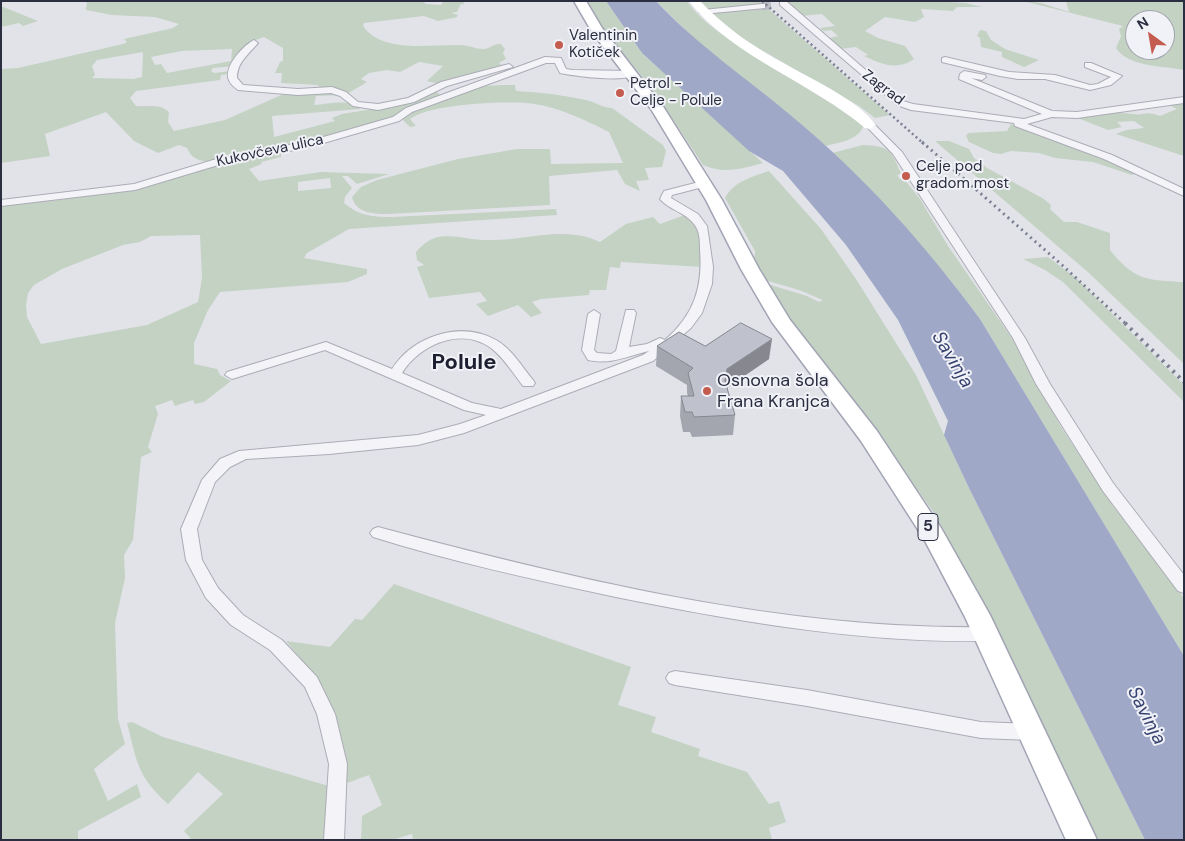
<!DOCTYPE html>
<html>
<head>
<meta charset="utf-8">
<style>
  body { margin:0 }
  #map { position:relative; width:1185px; height:841px; overflow:hidden; background:#e2e3e9; font-family:"DM Sans",sans-serif }
  canvas { display:block }
  .frame { position:absolute; inset:0; border:2px solid #2b2d40; pointer-events:none }
  .north { position:absolute; left:1125px; top:10px; width:50px; height:50px; box-sizing:border-box; background:#f1f2f7; border:1px solid #a2a3ae; border-radius:50%; rotate:328deg; font-size:14px; font-weight:700; line-height:20px; text-align:center; color:#2b2d40 }
  .north::after { content:''; display:block; margin:auto; width:18px; height:22px; background:#c55c50; clip-path:polygon(50% 0,100% 100%,50% 72%,0 100%) }
</style>
</head>
<body>
<div id="map">
<canvas width="1185" height="841"></canvas>
<div class="frame"></div>
<div class="north">N</div>
</div>
<script>
const ctx = document.querySelector('canvas').getContext('2d');
ctx.lineJoin = 'round';
function fill(path, color) {
  ctx.fillStyle = color;
  ctx.fill(path, 'evenodd');
}
function trace(path, color, width, dash) {
  ctx.strokeStyle = color;
  ctx.lineWidth = width;
  ctx.lineCap = dash ? 'butt' : 'round';
  ctx.setLineDash(dash || []);
  ctx.stroke(path);
}
function drawText(font, color, halo, rows, align = 'center') {
  ctx.font = font + ' "DM Sans",sans-serif';
  ctx.lineWidth = 4;
  ctx.setLineDash([]);
  ctx.textBaseline = 'middle';
  ctx.strokeStyle = halo;
  ctx.fillStyle = color;
  for (const [text, x, y, turn = 0] of rows) {
    ctx.save();
    ctx.translate(x, y);
    ctx.rotate((+turn || 0) * Math.PI / 180);
    ctx.textAlign = isNaN(turn) ? turn : align;
    if (halo) ctx.strokeText(text, 0, 0);
    ctx.fillText(text, 0, 0);
    ctx.restore();
  }
}
fill(new Path2D(`
  M87 1H423L426 4 441 5 444 1H462L465 4H461L457 12 451 13 458 15 457 17 438 21 424 16 364 23 363 26C382 54 431 44 460 45 468 45 476 49 483 49 490 49 494 43 501 44L505 49 503 53 506 59 499 63 504 67 440 84 427 81 443 66 419 62 400 72 387 70 369 73 361 79 367 82 347 94 323 89 317 85 281 83 282 73H275L280 62 283 61V48L264 37 250 42 234 66 213 68 211 71 214 73 231 71 230 74 221 75 220 80 136 91 130 98 136 106C148 107 159 103 169 112L168 122 174 131 225 120 288 92 330 91 342 95 316 96 314 105C327 104 352 98 360 109L272 116 274 137 335 121 332 118 342 114 403 104 436 92 443 96 392 118 305 144 210 162C199 161 192 159 187 148L179 145 158 153 134 141 106 112 45 134 50 156 1 163V69L18 68 123 44 127 42 124 39 173 28 179 24 155 17 112 15 86 10ZM232 49 231 61 167 73 161 64 155 65 151 57 181 51ZM143 52 142 77 134 79 92 78 95 75 92 66 97 60Z
  M587 1H606L642 53 763 163C742 169 723 174 703 165L654 91 603 29Z
  M656 1H687C709 32 748 50 780 70 807 87 834 104 861 123L863 127C857 141 839 142 826 146L707 51Z
  M698 1H759L762 4 713 10 707 9Z
  M929 1 966 3 982 7H957L953 11 921 9 924 17 915 22 885 17 865 31 878 38 905 46 914 59C897 71 881 64 864 56L868 55 856 47 839 49 826 39 838 36 831 30 823 31 820 28 835 26 822 14 801 16 788 2Z
  M1023 1 1041 3 1069 12 1066 1H1184V70C1164 66 1128 67 1116 48L1121 36 1119 29 1123 26ZM1135 20H1165V50H1135Z
  M1 6 38 21 23 26 19 23 1 27Z
  M765 6 890 115 875 118 859 106 739 37 711 14Z
  M980 30 986 31 991 40 1005 49 1039 60 1024 67 1002 57V52L981 47 980 38 977 36Z
  M505 85H515L516 91C540 92 563 95 586 100 596 102 602 108 612 108L663 145 666 151 662 167 645 168 649 180 636 181 640 191 625 184 617 170 549 176 550 205 389 214C375 214 356 214 352 197L361 187 377 180 458 159 517 149H550L551 164 623 163 609 132C588 121 557 107 534 104 508 100 429 104 410 119L416 126 410 127 401 118 430 104 482 86Z
  M1184 101V156L1116 134 1126 130 1144 128 1134 121 1117 122 1122 127 1108 130 1075 117C1095 115 1114 111 1133 114 1145 116 1145 110 1160 116L1177 109 1167 104Z
  M1011 124 1038 131 1137 172 1132 175 1093 162 1055 158 1039 153 1011 151 1001 154 993 153 969 142 966 136 968 133 1007 131Z
  M935 141H949L969 149 974 158 987 168 1044 199 1051 205 1050 209 1064 222H1077L1110 233V250C1135 281 1147 280 1184 282V364L1089 273Z
  M863 145C890 146 892 151 901 174L897 175 900 179H904L920 199 948 246 1011 337 1061 427 1113 506 1184 598V656L980 319C936 259 886 205 832 153Z
  M281 153V157L261 162 262 164 249 169 259 181 321 172 389 174 357 184 348 176H342L352 188 345 197 344 203C359 216 373 217 392 217L556 209 557 215 349 229 307 253 304 258 367 269V274L348 282 220 292 208 310 194 343V364L217 369 220 375 231 381 204 402 195 404 193 400 175 406 172 400 155 406 158 414 148 447 152 452 141 457 133 540 124 555 125 578 115 623 118 719 125 744 94 769 108 801 137 784 141 797 78 831V840H1V205C37 203 75 199 111 191 168 179 223 160 281 153ZM330 178 331 188 298 191V182ZM200 235 202 278 198 302 147 325 41 344 27 317 26 305 28 293 34 285 62 269 123 245 140 242 151 236Z
  M769 171 821 229 856 279 916 375 969 488 1145 840H1093L985 605 934 513 881 438 799 337 764 283 807 296 819 302 823 300 799 290 761 279 754 263 755 251 725 198C734 181 752 177 769 171Z
  M685 215C702 228 701 247 703 267L621 262 620 268 610 267 606 290H590L589 295 541 299 532 302 542 313 531 317 518 305 488 316 476 304 487 301 480 292 429 298 417 267 424 265 417 260 416 252C422 245 429 239 438 237 455 234 473 241 491 240 527 240 566 225 600 242L626 224 653 217 660 224Z
  M1048 257 1076 278 1184 385V402L1063 282 1045 270 1023 259Z
  M394 584 631 667 618 705 656 717 651 732 700 749 698 756 747 772 769 804 779 801 786 822 769 828 772 840H413L412 834 392 840H361L362 816 382 805 369 775 347 783 345 760 317 680 286 641 330 647 355 619 362 620Z
  M132 722 163 737 332 787 329 840H192L184 831 223 794 198 772 168 804C137 776 137 762 127 723Z`), '#c3d2c3');
fill(new Path2D(`
  M606 1H656C698 46 748 79 795 119 865 177 926 246 980 319L1184 656V840H1145L969 488 944 435 948 421 898 320 846 245 783 171 749 151 642 53Z`), '#9fa8c7');
trace(new Path2D(`
  M762 6 775 4`), '#bdbfc7', 9, [9, 4.5]);
const street = new Path2D(`
  M780 1H786L876 79 903 101 913 104 1024 119 1042 114 959 79 960 74 964 71 985 75 986 77 982 80 971 78 1052 111 1077 112 1184 97V103L1077 118 1052 117 1027 124 1112 155 1184 189V196L1104 159 1015 126 1014 123 911 110 897 105 780 5Z
  M762 4H765V8L703 14 699 12 703 10Z
  M254 40 258 43C249 54 237 62 237 78L243 85 298 89 332 87 346 92 358 102 378 104 408 98 441 82 509 64 513 67 447 86 414 102 378 110 353 106 340 96 331 93 298 95 238 90C233 86 229 83 228 77 226 64 244 45 254 40Z
  M545 57 561 58 566 69 572 70 632 71 636 74C625 83 575 76 560 73L555 63H546L412 112 399 121 310 147 225 163 135 190 1 206V200L134 184 223 157 306 142 393 117 406 108Z
  M945 57 1009 72 1055 75 1090 85 1098 84 1111 77 1085 67V63H1091L1122 76 1111 85 1090 90 1045 79H1018L1000 76 942 62V58Z
  M867 123H873L902 152 1025 338 1050 384 1113 483 1184 575V593L1178 591 1103 491 1036 384 1013 338 893 154 867 127Z
  M703 181 707 182V186L672 195 671 198 698 214 707 226 713 267 712 284 702 313 691 328 653 361 464 433 418 445 329 454 246 459 230 467 215 482 197 529 202 560 218 588 243 615 282 640 317 677 335 714 347 764 344 840H324L329 764 317 714 305 687 270 650 231 625 206 598 186 560 181 529 202 480 220 459 239 451 418 435 460 424 486 415 464 410 325 350 232 379 225 375 227 372 326 342 392 369C413 336 460 320 496 340 512 349 522 367 533 380L535 383 533 386H523C513 373 504 358 491 348 461 326 419 345 402 373L472 403 501 409 643 355 649 351C628 356 610 365 588 360L582 350 588 314 594 310 600 314 594 350 597 353 611 354 616 351 626 310H634L636 313 629 347 647 344 660 338 665 340C694 315 703 287 700 250 700 241 700 231 694 224 685 212 669 210 660 199L664 191Z
  M378 527C573 579 783 630 985 627L991 629 993 634 991 639 985 641C859 643 734 621 611 596 531 579 450 561 373 537L370 533 373 529Z
  M675 671 807 690 981 722 1031 724 1037 726 1040 732 1037 738 1031 740 981 738 807 706 675 685 669 683 666 678 669 673Z`);
const primary = new Path2D(`
  M574 1H586L602 28 664 108 722 200 759 269 790 320 877 431 941 528 990 615 1097 840H1066L965 617 924 539 861 441 772 322 741 269 706 200 651 109 592 32Z`);
trace(street, '#abacb6', 2);
trace(primary, '#a2a4b4', 3);
fill(street, '#f4f4f8');
fill(new Path2D(`
  M689 1H700C725 27 752 46 783 63 811 79 857 99 876 125L870 129 865 128C811 82 732 57 689 1Z`), '#fff');
fill(primary, '#fff');
trace(new Path2D(`
  M762 1 924 144`), '#7c7f92', 2.5, [2, 3]);
trace(new Path2D(`
  M922 142 1062 265 1126 324`), '#7c7f92', 3, [2, 4]);
trace(new Path2D(`
  M1125 323 1184 382`), '#7c7f92', 4, [2.5, 5]);
fill(new Path2D(`
  M657 346H705L769 359 727 388 735 415 733 435 692 437 690 432H683L680 416 681 396H688L687 393V385L656 366Z`), '#a4a6af');
fill(new Path2D(`
  M772 339 769 359 725 389V381L727 369Z`), '#86878f');
const building = new Path2D(`
  M741 323 772 339 727 369 725 381 735 415 694 417 692 412H685L681 396H694L688 373 693 368 657 346 679 332 705 346Z`);
fill(building, '#bfc1cc');
trace(building, '#86878f', 1);
for (const [x, y, r, color] of [
  [559,45,5,"#c55c50"],
  [620,93,5,"#c55c50"],
  [906,176,5,"#c55c50"],
  [707,391,5,"#c55c50"]
]) {
  const dot = new Path2D();
  dot.arc(x, y, r, 0, 2 * Math.PI);
  ctx.fillStyle = color;
  ctx.fill(dot);
  trace(dot, '#f1f2f7', 2);
}
drawText('15px', '#2b2d40', '#f1f2f7', [
  ["Valentinin",569,36],
  ["Kotiček",569,53],
  ["Petrol -",630,84],
  ["Celje - Polule",630,101],
  ["Celje pod",916,167],
  ["gradom most",916,184]
], 'left');
drawText('15px', '#2b2d40', '#f1f2f7', [
  ["Zagrad",883,88,37],
  ["Kukovčeva ulica",270,151,-12]
]);
for (const [x, y, w] of [
  [928,527,20]
]) {
  const box = new Path2D();
  box.roundRect(x - w / 2, y - 13.5, w, 27, 4);
  ctx.fillStyle = '#f1f2f7';
  ctx.fill(box);
  trace(box, '#2b2d40', 1);
}
drawText('bold 16px', '#2b2d40', null, [
  ["5",928,527]
]);
drawText('18px', '#2b2d40', '#f1f2f7', [
  ["Osnovna šola",717,381],
  ["Frana Kranjca",717,402]
], 'left');
drawText('italic 19px', '#384371', '#f1f2f7', [
  ["Savinja",952,360,59],
  ["Savinja",1146,716,63]
]);
drawText('bold 22px', '#1d1f31', '#f1f2f7', [
  ["Polule",464,363]
]);
</script>
</body>
</html>
